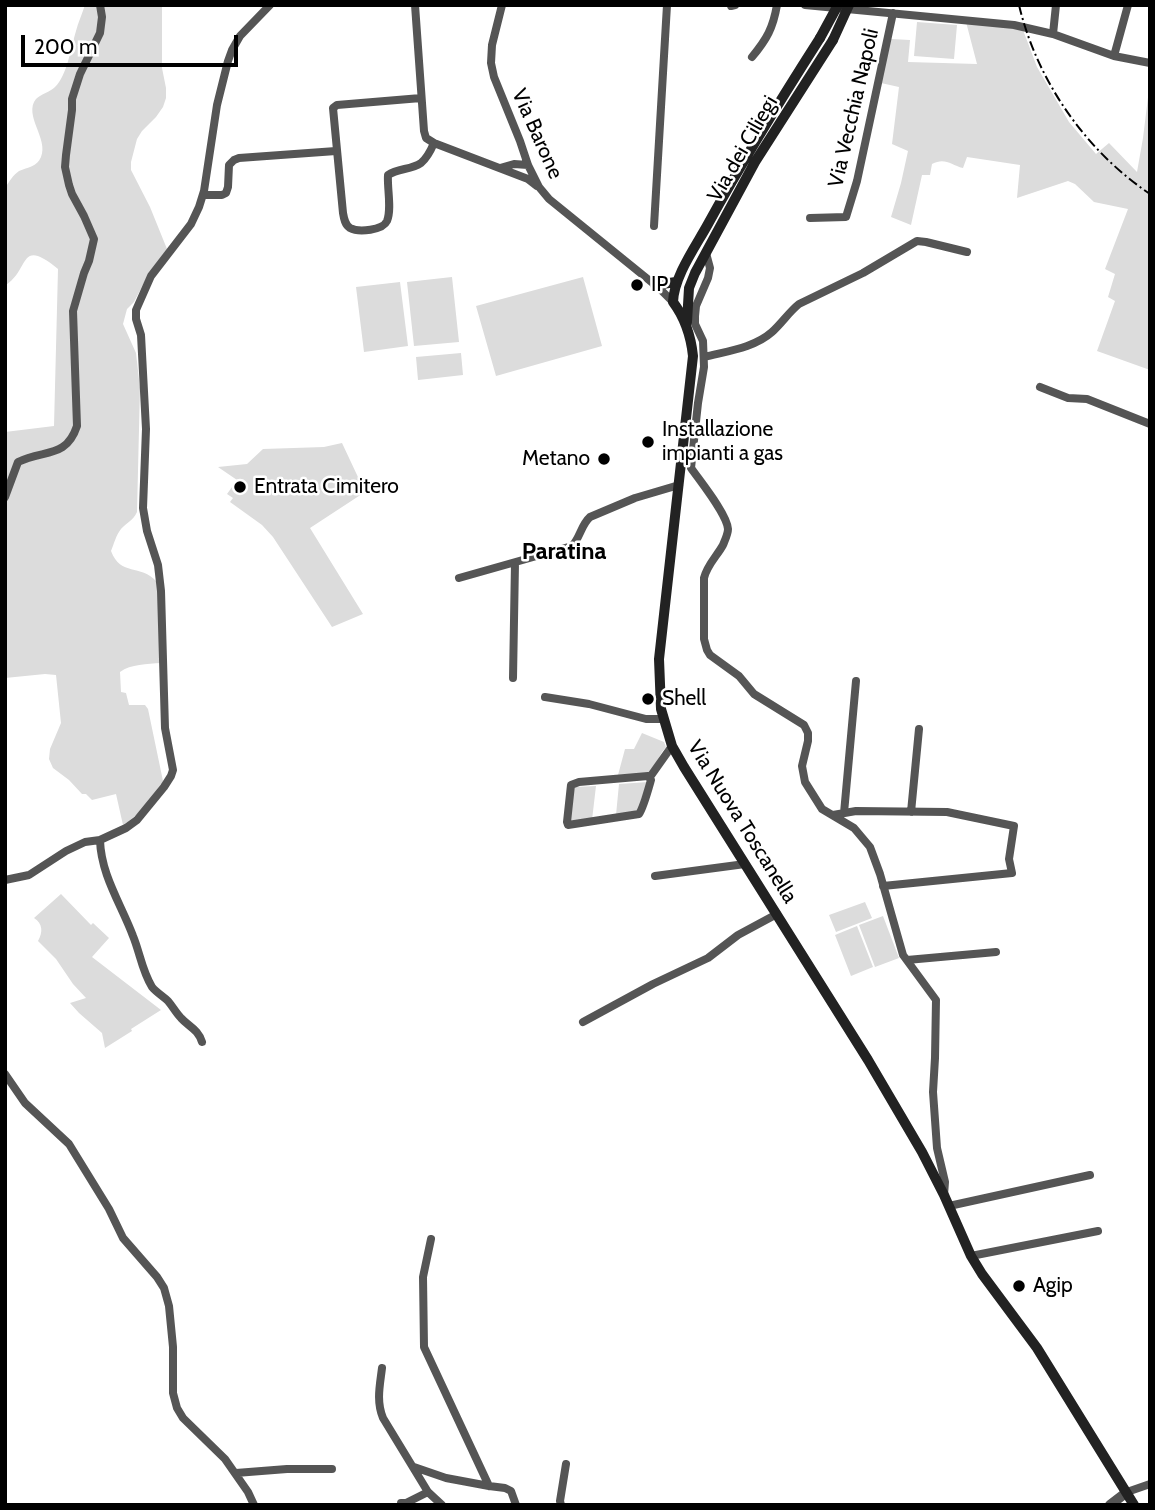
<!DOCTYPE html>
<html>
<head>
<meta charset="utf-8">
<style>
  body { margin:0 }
  #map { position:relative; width:1155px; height:1510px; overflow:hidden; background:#fff; font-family:Cabin,sans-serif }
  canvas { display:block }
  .frame { position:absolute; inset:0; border:7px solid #000; pointer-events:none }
  .scale { position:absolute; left:21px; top:35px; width:217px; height:32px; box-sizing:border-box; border:4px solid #000; border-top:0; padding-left:9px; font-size:21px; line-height:24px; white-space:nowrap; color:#000; -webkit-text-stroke:5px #fff; paint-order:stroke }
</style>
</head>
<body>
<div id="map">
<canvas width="1155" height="1510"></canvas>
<div class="frame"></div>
<div class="scale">200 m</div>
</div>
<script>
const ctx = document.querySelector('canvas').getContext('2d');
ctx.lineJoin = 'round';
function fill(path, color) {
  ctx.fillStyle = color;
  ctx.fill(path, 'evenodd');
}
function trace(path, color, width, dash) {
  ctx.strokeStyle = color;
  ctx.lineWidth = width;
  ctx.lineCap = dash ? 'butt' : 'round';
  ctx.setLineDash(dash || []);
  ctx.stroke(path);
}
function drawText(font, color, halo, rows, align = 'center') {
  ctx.font = font + ' Cabin,sans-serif';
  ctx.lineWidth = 5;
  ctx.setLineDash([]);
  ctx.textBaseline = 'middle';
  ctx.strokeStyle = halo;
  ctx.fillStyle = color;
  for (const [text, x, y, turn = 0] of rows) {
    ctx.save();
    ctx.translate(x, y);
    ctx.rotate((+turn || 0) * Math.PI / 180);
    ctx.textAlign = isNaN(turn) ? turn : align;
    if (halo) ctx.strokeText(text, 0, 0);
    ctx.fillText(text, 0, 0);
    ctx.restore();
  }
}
fill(new Path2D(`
  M85 5H162V68L166 88V98L163 107 156 117 142 131 137 139 131 162V170L150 207 167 249 149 273 134 302 127 309 123 324 136 353 140 388 137 512C133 521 127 522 121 529 116 535 114 544 111 551 121 577 140 563 157 582L161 663C147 664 131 664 120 672L121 692 126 693 129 705H145L148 709 163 781C158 796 136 817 123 825L116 794 92 800 86 794H82L69 780 53 768 49 759 50 749 61 723 56 675 45 674 5 678V432L54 426 58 269C19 237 30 269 6 285L5 188C9 182 13 175 19 171 28 167 37 167 41 157 49 139 23 115 36 99 41 94 50 92 55 87 67 76 71 47 76 31 78 23 82 14 85 5Z
  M917 22 957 25 954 59 914 56Z
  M966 22 1023 30 1037 67 1069 122 1096 154 1109 143 1137 172 1143 138 1150 81V370L1097 351 1115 301 1108 297 1115 274 1105 269 1128 209 1094 202 1075 184 1068 181 1017 198 1020 165 967 157 963 168C951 165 945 157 932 164L930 175H922L911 225 891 217 901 183 908 151 892 144 899 87 881 83 891 39 910 40 908 62 977 64Z
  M452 277 459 342 414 346 407 282Z
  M583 277 602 346 496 376 476 306Z
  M400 282 408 346 364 352 356 287Z
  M461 353 463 375 418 380 416 357Z
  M342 443 365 492 310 528 363 614 332 627 273 537 262 525 230 502 233 498 227 494 237 480 218 467 247 464 263 449 324 447Z
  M642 733 664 742 666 747 662 752 650 773 618 775 625 749H634Z
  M648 782 641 799 639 811 616 815 619 784Z
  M596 786 592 820 570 822 574 787Z
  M61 894 91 925 93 923 109 938 92 957 161 1010 131 1029 132 1031 105 1048 102 1033 79 1013 70 1003 86 998 73 984 56 959 38 941C43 932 43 924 34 918Z
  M865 902 872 918 836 932 829 915Z
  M883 916 899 958 875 967 859 925Z
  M857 926 873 967 851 976 835 935Z`), '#dcdcdc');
trace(new Path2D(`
  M415 5 424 131 426 138 434 143 528 179 537 186
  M502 5 492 45 491 63 494 77 520 141 528 165 539 187 549 199 660 289 673 302
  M805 5 1014 25 1053 34 1114 56 1150 63
  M731 6 735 5
  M1053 34 1056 5
  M1114 56 1128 5
  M752 57C767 39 773 28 777 5
  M421 98 337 105 333 108 343 213C344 219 345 225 350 228 359 233 383 230 387 221 392 209 387 188 388 175 398 168 411 170 421 163 427 158 431 150 434 143
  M500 168 514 164 528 165
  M203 195H222L226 193 228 187 229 165 234 160 239 158 336 151
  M810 218 846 217 857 181 893 13
  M654 226 667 5
  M706 253 710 268 708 278 696 306 695 316V324L703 341 704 367 698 403 691 468C700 481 727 514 728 529 728 534 725 540 723 545 717 556 707 565 704 578V639L707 650 710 655 739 676 754 694 804 725 808 733V741L802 766 805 782 822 809 854 828 870 847 880 874 903 955 936 1000 935 1058 933 1092 937 1148 945 1182 944 1195
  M704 357C727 351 754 348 772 332 782 323 789 312 799 304L863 273 917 241 926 242 967 252
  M1040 387 1068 398 1087 399 1150 424
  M5 497 18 462C44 449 66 459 77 426L73 311 84 273 89 261 94 239 84 216 72 194 69 185 65 167 66 155 72 110V99L80 74 100 33 102 17 100 5
  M459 578 572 546C580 538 581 525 590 517L635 498 679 485
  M513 678 515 563
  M545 697 589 704 646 719H664
  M648 776 651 780C649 787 643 809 639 814L568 825 567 822 571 785 579 782Z
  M650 777 672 746
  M911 812 919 729
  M844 813 856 681
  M833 815 856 811 947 812 1014 826 1009 859 1012 873 883 886
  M100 840C101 875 121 904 133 936 140 953 142 971 152 987 157 993 163 996 168 1001 173 1007 176 1013 181 1018 189 1027 198 1029 202 1042
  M655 876 745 864
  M5 880 29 875 66 851 85 842 100 840 126 828 137 820 164 787 171 776 173 770 165 728 161 591 158 565 147 531 143 508 146 429 141 335 136 319V310L151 276 191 224 199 207 204 191 217 105 228 61 232 50 240 36 270 5
  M907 960 996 952
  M583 1022 653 984 708 958 738 935 777 914
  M5 1074 25 1103 69 1144 109 1209 123 1238 157 1277 164 1288 169 1306 173 1347V1393L177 1408 183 1418 225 1459 248 1492 254 1505
  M949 1206 1090 1175
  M431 1239 423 1277 424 1347 489 1486
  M971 1256 1098 1231
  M382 1368C380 1385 376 1401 383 1418L428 1492
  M414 1467 446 1478 489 1486 505 1488 511 1491 516 1505
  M236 1473 287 1469H332
  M1127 1492 1150 1484
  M401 1503H406L428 1492 442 1505
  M561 1505 560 1501 566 1464`), '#555', 8);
trace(new Path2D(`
  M1110 1505 1127 1492`), '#555', 10);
trace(new Path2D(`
  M655 285 676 282
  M673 302C685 318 691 337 693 356L659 659 661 709 672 746 684 767 868 1060 922 1152 944 1195 971 1256 982 1274 1037 1348 1134 1505
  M673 302C674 276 696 246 708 224 743 160 781 99 820 38
  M687 322 689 288 695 273 755 162 833 40`), '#222', 10);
trace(new Path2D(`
  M1019 5C1037 81 1086 151 1150 194`), '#000', 2, [10, 3.5, 2, 3.5]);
trace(new Path2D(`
  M820 38 838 5
  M833 40 849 5`), '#222', 10);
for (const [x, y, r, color] of [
  [637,285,7,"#000"],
  [648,442,7,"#000"],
  [604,459,7,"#000"],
  [240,487,7,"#000"],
  [648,699,7,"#000"],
  [1019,1286,7,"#000"]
]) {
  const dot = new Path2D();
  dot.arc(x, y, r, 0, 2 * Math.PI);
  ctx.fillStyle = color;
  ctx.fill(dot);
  trace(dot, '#fff', 2.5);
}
drawText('21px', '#000', '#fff', [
  ["Via Vecchia Napoli",854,108,-77],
  ["Via Barone",537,134,66],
  ["Via dei Ciliegi",743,149,-60],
  ["Via Nuova Toscanella",742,822,58]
]);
drawText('21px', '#000', '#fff', [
  ["IP",651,285],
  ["Installazione",662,430],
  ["impianti a gas",662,454],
  ["Metano",590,459,"right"],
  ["Entrata Cimitero",254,487],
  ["Shell",662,699],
  ["Agip",1033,1286]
], 'left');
drawText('bold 24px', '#000', '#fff', [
  ["Paratina",564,552]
]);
</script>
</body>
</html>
